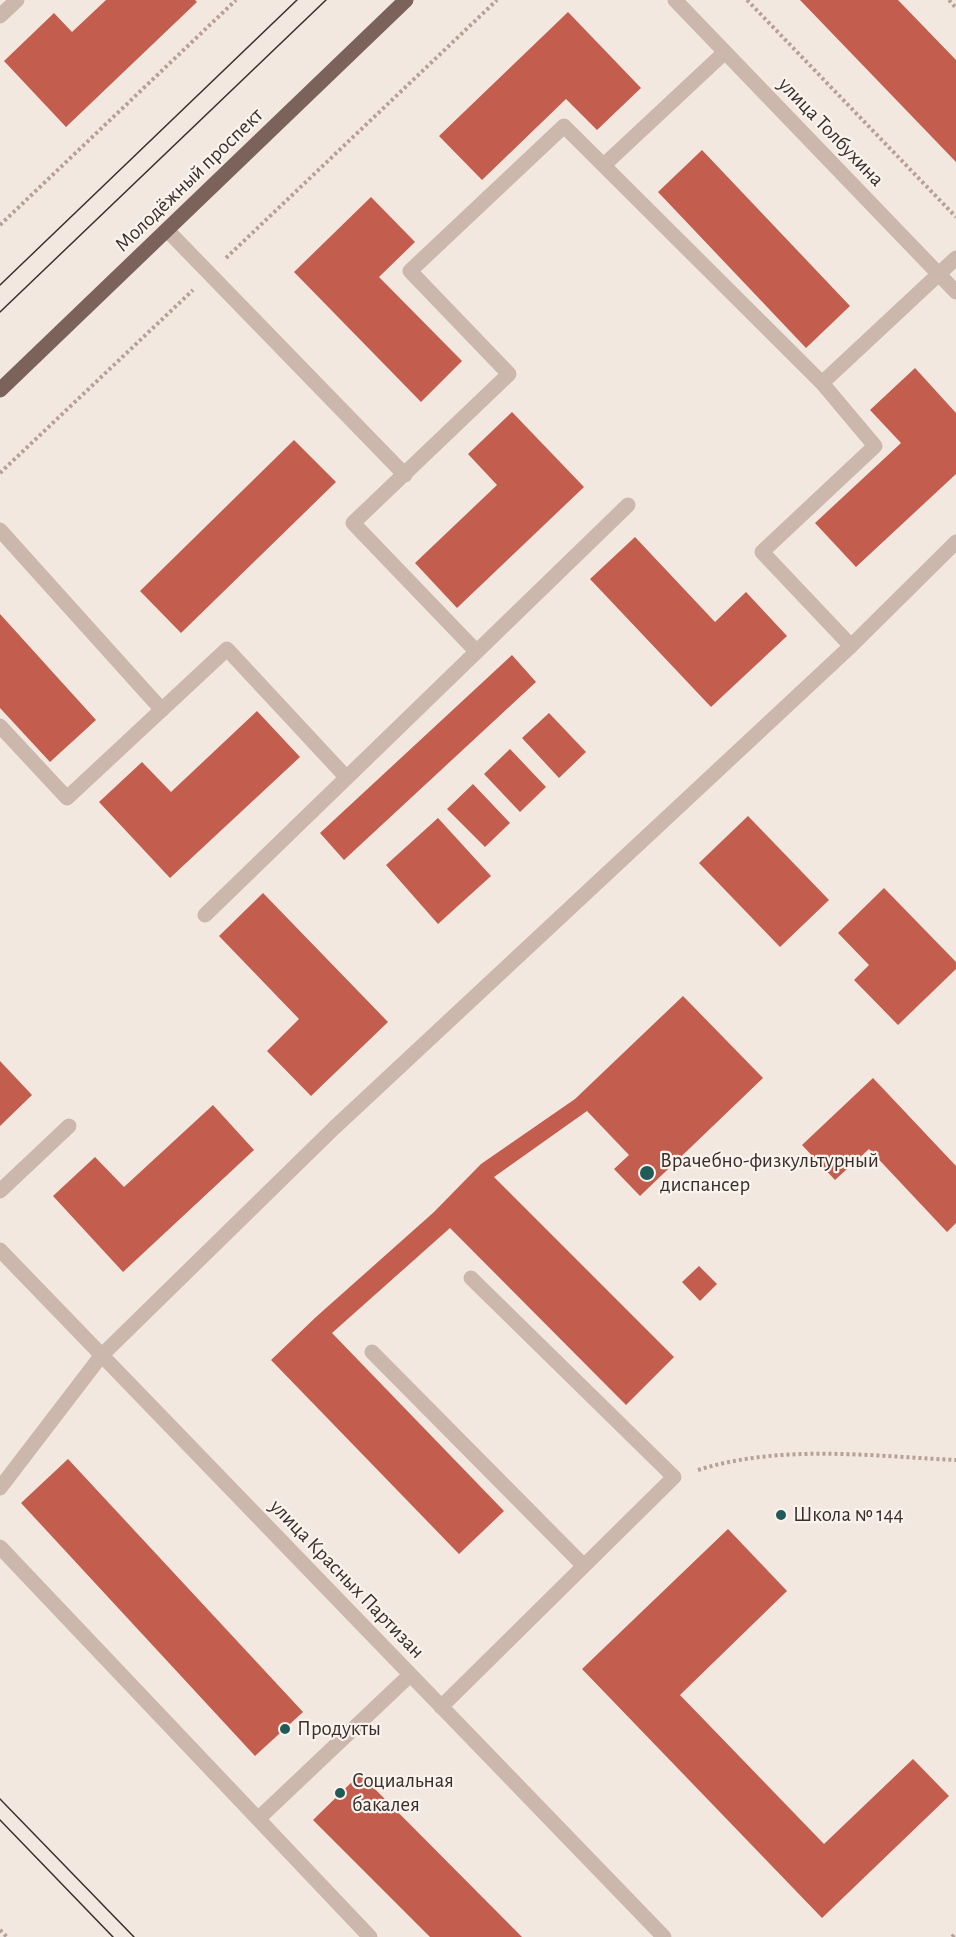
<!DOCTYPE html>
<html>
<head>
<meta charset="utf-8">
<style>
  body { margin:0 }
  canvas { display:block; background:#f3e8e0 }
</style>
</head>
<body>
<canvas width="956" height="1937"></canvas>
<script>
const ctx = document.querySelector('canvas').getContext('2d');
ctx.lineJoin = 'round';
function fill(path, color) {
  ctx.fillStyle = color;
  ctx.fill(path, 'evenodd');
}
function trace(path, color, width, dash) {
  ctx.strokeStyle = color;
  ctx.lineWidth = width;
  ctx.lineCap = dash ? 'butt' : 'round';
  ctx.setLineDash(dash || []);
  ctx.stroke(path);
}
function drawText(font, color, halo, rows, align = 'center') {
  ctx.font = font + ' "Alegreya Sans",sans-serif';
  ctx.lineWidth = 4.5;
  ctx.setLineDash([]);
  ctx.textBaseline = 'middle';
  ctx.strokeStyle = halo;
  ctx.fillStyle = color;
  for (const [text, x, y, turn = 0] of rows) {
    ctx.save();
    ctx.translate(x, y);
    ctx.rotate((+turn || 0) * Math.PI / 180);
    ctx.textAlign = isNaN(turn) ? turn : align;
    if (halo) ctx.strokeText(text, 0, 0);
    ctx.fillText(text, 0, 0);
    ctx.restore();
  }
}
fill(new Path2D(`
  M106 0H195L197 2 66 127 4 61 54 13 72 32Z
  M800 0H898L956 60V162Z
  M568 12 641 88 597 130 566 99 482 180 439 136Z
  M702 150 850 306 806 348 658 192Z
  M371 197 415 242 379 277 462 361 421 402 294 272Z
  M915 368 956 413V474L856 567 815 523 901 443 870 410Z
  M512 412 584 487 457 608 415 563 497 485 468 454Z
  M294 440 336 482 181 633 140 591Z
  M635 537 715 622 746 592 787 636 711 707 590 579Z
  M0 614 96 720 50 762 0 708Z
  M512 655 536 682 344 860 320 833Z
  M257 711 300 757 170 878 99 802 142 762 171 792Z
  M549 713 586 752 559 778 522 738Z
  M510 749 546 787 520 812 484 774Z
  M473 784 510 823 485 847 447 809Z
  M748 816 829 900 780 947 699 863Z
  M438 818 491 876 438 924 386 865Z
  M884 888 956 962V969L898 1025 854 980 869 965 838 933Z
  M263 893 388 1022 311 1096 267 1051 299 1019 219 936Z
  M683 996 763 1078 640 1196 614 1169 629 1155 587 1111 494 1177 674 1357 626 1405 450 1228 332 1333 504 1511 459 1554 271 1360 316 1317 434 1212 481 1164 575 1099Z
  M0 1061 32 1095 0 1126Z
  M873 1078 956 1166V1223L947 1232 869 1149 835 1180 802 1145Z
  M213 1105 254 1150 123 1272 53 1196 95 1157 124 1187Z
  M699 1266 717 1284 700 1301 682 1282Z
  M68 1459 303 1712 255 1756 21 1503Z
  M728 1529 787 1591 680 1695 824 1844 913 1759 949 1796 822 1918 582 1669Z
  M360 1774 522 1937H430L313 1820Z`), '#c35d4e');
trace(new Path2D(`
  M747 0 956 217
  M949 0 956 8
  M0 225 236 0
  M226 258 497 0
  M0 473 193 290
  M698 1470C781 1444 870 1456 956 1460
  M0 1930 7 1937
  M952 1937 956 1933`), '#b7a196', 4, [3, 3]);
trace(new Path2D(`
  M675 0 956 292
  M0 16 17 0
  M604 165 725 52
  M167 230 405 475
  M822 383 956 258
  M0 530 162 710
  M476 651 353 523 509 374 410 271 564 126 822 383 875 446 762 552 851 646
  M0 726 67 798 227 649 346 777
  M205 915 628 505
  M0 1191 69 1126
  M0 1250 664 1937
  M372 1352 584 1566
  M0 1488 101 1356 334 1128 851 646 956 542
  M0 1547 370 1937
  M441 1707 674 1477 471 1278
  M259 1818 410 1675`), '#cbb7ac', 15);
trace(new Path2D(`
  M0 390 406 0`), '#7b635c', 15);
trace(new Path2D(`
  M0 285 297 0
  M0 312 326 0
  M0 1799 134 1937
  M0 1820 113 1937`), '#392e2b', 1.5);
for (const [x, y, r, color] of [
  [647,1173,8,"#215b58"],
  [781,1515,6,"#215b58"],
  [285,1729,6,"#215b58"],
  [340,1793,6,"#215b58"]
]) {
  const dot = new Path2D();
  dot.arc(x, y, r, 0, 2 * Math.PI);
  ctx.fillStyle = color;
  ctx.fill(dot);
  trace(dot, '#faf3ed', 2);
}
drawText('21px', '#392e2b', '#faf3ed', [
  ["улица Толбухина",831,132,46],
  ["Молодёжный проспект",189,180,-44],
  ["улица Красных Партизан",347,1579,46]
]);
drawText('21px', '#392e2b', '#faf3ed', [
  ["Врачебно-физкультурный",660,1161],
  ["диспансер",660,1185],
  ["Школа № 144",793,1515],
  ["Продукты",297,1729],
  ["Социальная",352,1781],
  ["бакалея",352,1805]
], 'left');
</script>
</body>
</html>
